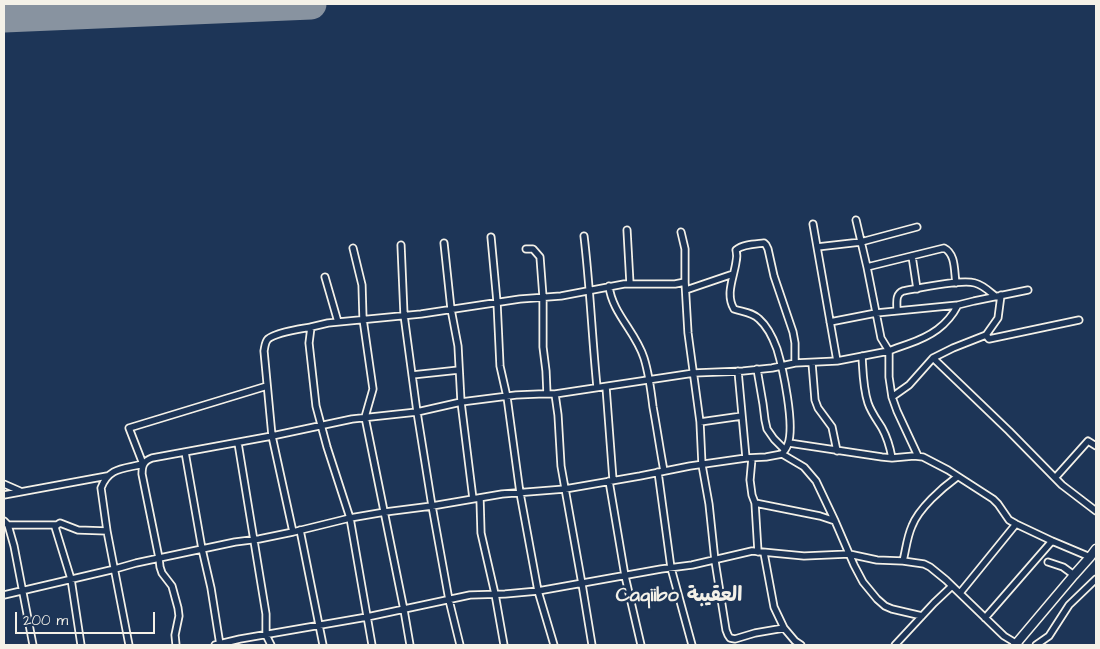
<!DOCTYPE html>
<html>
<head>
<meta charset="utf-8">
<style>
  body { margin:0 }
  #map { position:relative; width:1100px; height:649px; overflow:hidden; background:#1d3557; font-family:"Architects Daughter",sans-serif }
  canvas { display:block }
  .frame { position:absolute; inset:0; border:5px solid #f4f1e8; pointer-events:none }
  .scale { position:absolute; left:15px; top:612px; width:140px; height:22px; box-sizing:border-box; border:2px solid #f4f1e8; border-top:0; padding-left:6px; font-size:15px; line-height:18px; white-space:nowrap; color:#f4f1e8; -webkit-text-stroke:4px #1d3557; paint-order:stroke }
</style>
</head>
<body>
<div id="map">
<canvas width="1100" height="649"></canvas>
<div class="frame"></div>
<div class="scale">200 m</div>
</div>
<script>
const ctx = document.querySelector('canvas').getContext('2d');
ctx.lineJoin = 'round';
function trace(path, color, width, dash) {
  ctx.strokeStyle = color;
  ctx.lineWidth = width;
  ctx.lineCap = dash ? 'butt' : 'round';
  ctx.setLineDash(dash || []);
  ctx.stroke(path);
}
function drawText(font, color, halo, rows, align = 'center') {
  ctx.font = font + ' "Architects Daughter","Playpen Sans Arabic",sans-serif';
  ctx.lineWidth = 5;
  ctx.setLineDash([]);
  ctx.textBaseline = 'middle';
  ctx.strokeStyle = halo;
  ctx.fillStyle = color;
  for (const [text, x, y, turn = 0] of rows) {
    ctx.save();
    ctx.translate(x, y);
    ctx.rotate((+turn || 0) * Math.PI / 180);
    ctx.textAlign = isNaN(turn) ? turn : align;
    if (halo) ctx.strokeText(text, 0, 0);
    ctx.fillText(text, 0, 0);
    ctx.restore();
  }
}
trace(new Path2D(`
  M4 17 311 4`), '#8893a0', 31);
const minor = new Path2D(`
  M856 220 867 267 881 338 889 351V377L892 397 897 411 918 456
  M813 224 837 361
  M627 230 630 284
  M681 232 685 249V282L688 333 700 422 702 465 709 504 715 561 726 630 728 635 730 638 735 639 755 633 784 628 795 641 801 645
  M584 236C590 286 592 337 597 387
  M491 237 497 302 500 366 507 397 520 493 538 591 554 645
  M444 243 451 309 458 346 461 402 473 499
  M401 245 404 315 417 412 432 506 449 600 460 645
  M817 247 861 242 917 227
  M353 248 362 285 363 319 373 389 365 417 404 610 410 645
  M526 249H533L540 257 543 297V347L546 371 547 394
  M912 256 917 289
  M867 267 944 248C956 254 954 271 956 283
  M325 277 338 322
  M609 286C612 313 636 332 644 358 649 374 651 390 653 407 657 428 660 450 664 471
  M686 290 733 274
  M1001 295 998 318 986 335 989 339 1079 320
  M897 311C897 303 895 294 903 291 920 288 961 279 975 283 983 285 989 291 995 296
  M830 322 876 313 958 305
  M862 356C863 372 863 388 868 403 871 412 877 420 882 428 887 437 890 447 892 458
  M933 358 1009 431 1062 485 1096 511
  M812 363 815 400 818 408 832 427 837 451
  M757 369 763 404 765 420 767 429 774 439 785 450
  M738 371 746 458
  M412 375 459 370
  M606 387 613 480
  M892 397 909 385 933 358 953 348 986 335
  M700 422 742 416
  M238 443 266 614V635L271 645
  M789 443 882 457 892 458 914 456 923 457 948 470 993 499 998 504 1009 520 1016 524 1052 541 1090 557
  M185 452 202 549 211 588 220 645
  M782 454 804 467 816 481 835 521 854 565 863 582 877 599 885 606 892 609 922 616
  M752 458 750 480 752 495 755 503 758 552
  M658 472 671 568 692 645
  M1055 478 1088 441 1096 446
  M609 481 625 576 641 645
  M4 484 20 491
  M4 495 107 476
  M480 498 481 533 495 594 504 645
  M755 503 820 516 835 521
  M4 521 8 525 14 546 33 645
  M8 525H57
  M300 530 323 645
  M107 531 101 488C109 467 124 469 143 464L129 428 267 386
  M293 532 272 436 264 351C265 346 265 342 268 339 276 332 300 329 311 327
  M764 553 774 607 784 628
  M903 561C906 549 907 537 912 526 919 508 942 488 957 477
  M1048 562 1063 567 1074 575
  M960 593 1016 524
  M4 595 115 569 136 563 235 542 259 539 293 532 350 518 385 512 432 506 502 494 565 489 640 476 690 466 746 458 766 457 782 454C784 451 787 448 788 444 795 425 783 369 777 349 773 338 767 326 759 319 752 312 743 312 734 309 725 294 734 277 736 262 737 258 737 254 736 250 743 244 755 244 764 243L766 245 768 249 774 276 793 332 795 343V363
  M985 618 1052 541
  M81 645 71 579 55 527 57 525 60 523 78 530 107 531 129 645
  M176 645 175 635 179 616 178 608 172 586 162 573 160 567 159 558 142 474C142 465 144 461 152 458L272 436 352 419 417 412 461 402 516 395 539 394H555
  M215 645 240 639 367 617 470 595 505 594 538 591 661 569 692 565 752 551 804 556 849 554 877 560 903 561 924 564 930 567 946 580 1004 636 1019 645
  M372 645 350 518 327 447 316 406 309 343 311 327 328 323 421 314 520 299 561 296 624 284H675L685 282
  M592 645 582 584 561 466 558 415 555 394 694 373 743 371 772 368 795 363 837 361 889 351C896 348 902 346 908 344 931 336 947 326 958 305L974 301 1028 290
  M895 645 934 603 952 586
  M1036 645 1049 636 1069 605 1096 579`);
const highway = new Path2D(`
  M1015 645 1074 575 1090 557 1096 549`);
trace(minor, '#f4f1e8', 9);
trace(highway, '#f4f1e8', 11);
trace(minor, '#1d3557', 5.5);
trace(highway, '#1d3557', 8);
drawText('bold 20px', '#f4f1e8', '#1d3557', [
  ["Caqiibo العقيبة",679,597]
]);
</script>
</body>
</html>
